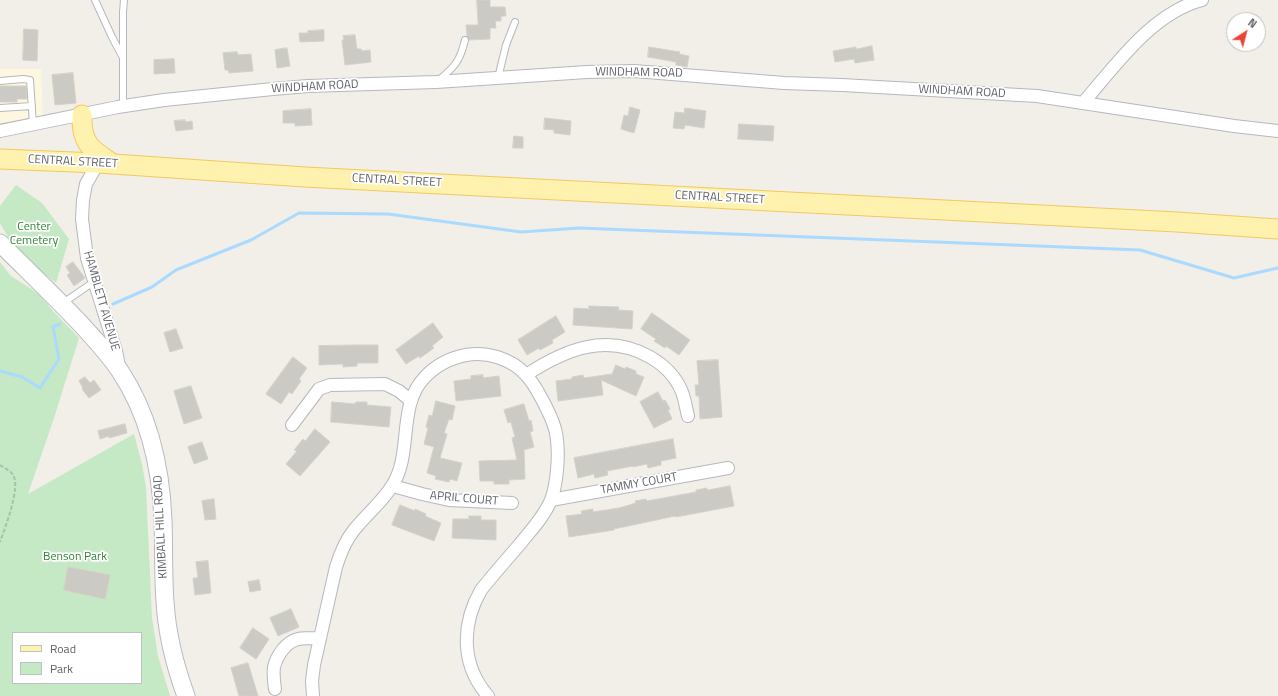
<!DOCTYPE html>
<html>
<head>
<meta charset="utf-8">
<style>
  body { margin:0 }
  #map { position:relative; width:1278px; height:696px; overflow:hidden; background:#f1efe8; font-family:"Titillium Web",sans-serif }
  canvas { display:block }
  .legend { position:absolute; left:12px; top:632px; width:130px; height:52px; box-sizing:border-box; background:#fff; border:1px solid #bfc1c3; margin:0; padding:5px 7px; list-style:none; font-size:12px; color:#5f6368 }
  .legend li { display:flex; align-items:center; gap:8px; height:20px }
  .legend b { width:20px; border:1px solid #bfc1c3 }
  .north { position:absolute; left:1226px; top:12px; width:40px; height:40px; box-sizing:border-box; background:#fff; border:1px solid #bfc1c3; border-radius:50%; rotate:36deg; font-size:11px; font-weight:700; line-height:16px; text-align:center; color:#5f6368 }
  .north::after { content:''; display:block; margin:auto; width:14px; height:18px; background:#ea4335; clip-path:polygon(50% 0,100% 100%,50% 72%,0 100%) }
</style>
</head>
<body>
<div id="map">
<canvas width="1278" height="696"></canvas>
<ul class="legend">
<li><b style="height:5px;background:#fff2af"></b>Road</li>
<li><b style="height:11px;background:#c5e8c5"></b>Park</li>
</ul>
<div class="north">N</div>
</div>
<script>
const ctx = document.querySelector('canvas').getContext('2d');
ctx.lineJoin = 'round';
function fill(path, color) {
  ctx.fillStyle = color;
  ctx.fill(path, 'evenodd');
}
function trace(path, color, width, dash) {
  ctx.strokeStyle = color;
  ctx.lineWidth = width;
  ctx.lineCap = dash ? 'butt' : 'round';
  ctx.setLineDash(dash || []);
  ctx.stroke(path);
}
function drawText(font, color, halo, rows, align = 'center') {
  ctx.font = font + ' "Titillium Web",sans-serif';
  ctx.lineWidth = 3.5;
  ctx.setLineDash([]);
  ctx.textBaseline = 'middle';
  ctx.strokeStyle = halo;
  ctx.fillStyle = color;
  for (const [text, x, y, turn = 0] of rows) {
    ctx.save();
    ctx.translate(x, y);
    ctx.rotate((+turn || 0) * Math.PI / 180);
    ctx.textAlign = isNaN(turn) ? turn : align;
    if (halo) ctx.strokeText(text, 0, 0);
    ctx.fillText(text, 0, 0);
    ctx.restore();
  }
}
fill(new Path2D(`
  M0 69H41L43 118 0 123Z`), '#fef7e0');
fill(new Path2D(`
  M16 185 42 203 69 239 56 283 16 251 0 223V206Z
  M0 262 11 276 39 294 52 310 79 338 54 418 28 494 134 434 142 464 146 487 152 618 158 656 170 696H0ZM13 633H141V683H13Z`), '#c5e8c5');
trace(new Path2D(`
  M113 304 152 287 176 270 251 240 299 213 388 214 521 232 579 228 1140 250 1234 278 1278 268
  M0 371 22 377 40 388 59 359 53 327 60 324`), '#aadaff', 3);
const building = new Path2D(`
  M477 0H490V7H505L506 16H501V21H495L496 28H490V39L469 40 467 36 466 25H478Z
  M24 29 38 30 37 61 23 60Z
  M324 30V41L300 42 299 33H308V31Z
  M355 35 357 49H361L362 51 370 50 371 62 345 65 342 40H344L343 36Z
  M872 46 874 60 855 63 854 59 835 62 833 51 856 47V49Z
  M649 47 680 52 679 54 689 56 687 67 676 65V62L648 57Z
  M287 48 290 66 277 68 275 50Z
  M237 52 238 55 251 54 253 71 229 73 228 70H225L223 53Z
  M174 59 175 73 154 74V60Z
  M73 73 76 103 55 105 52 75Z
  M0 86H26L27 99H17V102H0Z
  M630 107 640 110 634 133 621 129 624 115 628 116Z
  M685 108 706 111 704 128 685 125 684 129 673 128 675 112 684 113Z
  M311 109 312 125 295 126V123H283V111Z
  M545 118 571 121 570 135 554 133V130L544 129Z
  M185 120V122L192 121 193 129 176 131 174 121Z
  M739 124 774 126 773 141 738 139Z
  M514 136 523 137V148H513Z
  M73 262 85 278 74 286 67 275 70 273 66 267Z
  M589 306 619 307 618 310 633 311 632 329 573 325 574 308 589 309Z
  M652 313 690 340 679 355 666 346 665 348 654 341 656 339 641 329Z
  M556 316 565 332 552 340 553 343 540 350 539 348 527 355 518 340Z
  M433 323 443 337 432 346 434 348 420 358 419 356 406 364 396 350Z
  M176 329 183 348 170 352 164 333Z
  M355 345H378V363H357V366L343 367V364L319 365V346Z
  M293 357 307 368 299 379 301 381 292 394 289 392 281 404 266 394Z
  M718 360 722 417 700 419 699 396H696L695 385H699L697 361Z
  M616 365 625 369 626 367 636 371V374L644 377 636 396 601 380 603 395 558 401 556 381 572 379V377L583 375 584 378 612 374Z
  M483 375V378L499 376 501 396 456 401 454 381 471 379V376Z
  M85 377 90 383 94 380 101 390 89 398 82 389 83 388 79 381Z
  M191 386 202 418 184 424 174 391Z
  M658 392 663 401 665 400 670 409 668 410 672 419 654 428 640 402Z
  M436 401 455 406 452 420 449 419 444 433 447 434 440 458 462 463 457 481 450 479 449 482 435 479 436 476 427 473 434 447 424 444 428 428 426 427 429 415 432 416Z
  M332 402 355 404 356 402H367V405L391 407 389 427 331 422Z
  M524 404 529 421 531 420 533 431 530 432 534 447 524 450 525 479 509 480V484H494V481H480L479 461 517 460 512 438 515 437 511 422 508 423 504 410Z
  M125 424 127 433 109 438V436L100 439 98 431Z
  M315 429 330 442 300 476 286 464 297 451 294 450 303 439 305 441Z
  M673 439 676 458 661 461V465L648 468 647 464 633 467V466L607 471 608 475 595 478 594 474 578 478 574 458Z
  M202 442 208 459 194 464 188 447Z
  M730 486 734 506 676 517 675 516 614 529V530L569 537 566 516 582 514 581 511 593 509V512L619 508 636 503 635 501 646 499 647 501 696 492V490L707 488V490Z
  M214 499 216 519 205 520 202 501Z
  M400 505 415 511V509L426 514 425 516 441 523 434 541 392 525Z
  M469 516H481V520H496V540L452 538 453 519H469Z
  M208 561 211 593 195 595 193 578H198L196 562Z
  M68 567 110 575 105 599 64 590Z
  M259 580 261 590 250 592 248 582Z
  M291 609 299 627 278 636 270 618Z
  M253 628 269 639 256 659 240 648Z
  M248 663 258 696H239L231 668Z`);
fill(building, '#cccac5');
trace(building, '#d6d1c6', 1);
const lane = new Path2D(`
  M95 0 112 37 122 56
  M498 78 506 45 515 22
  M0 81 23 79 30 80 33 124
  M438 81C454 67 460 62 465 40
  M123 107V12L124 0
  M0 108 32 106
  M63 303 95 281`);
const street = new Path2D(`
  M1083 103C1115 66 1152 13 1202 0
  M0 131 118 107 164 100 273 89 308 86 436 82 587 72 634 71 784 83 842 85 1037 96 1234 126 1278 131
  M98 163 86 184 83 200 82 219 87 258 116 351 119 366
  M526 375C564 350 606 332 650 357 664 365 676 377 682 392 685 400 686 408 688 416
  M292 425 319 389 330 385 385 384 399 391 411 401
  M393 486 422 494 449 500 512 503
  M551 500 728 468
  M275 689C274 682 273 674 274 667 277 655 286 642 298 639 304 638 312 638 320 638
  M313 696 312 681 314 665 336 567C340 554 345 541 354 530 366 515 382 502 392 486 413 454 397 407 424 378 435 366 450 358 466 355 487 351 512 359 526 375 534 383 539 394 544 403 550 415 556 427 557 440 559 457 557 484 551 500 544 517 531 530 520 544 507 559 493 575 481 590 461 625 461 665 488 696`);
const secondary = new Path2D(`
  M0 243C26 269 52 294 77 320 92 336 108 353 120 371 149 415 161 469 163 520 164 548 163 575 165 602 167 634 175 666 186 696`);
const primary = new Path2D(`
  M82 115C81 144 91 149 113 164
  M0 159 98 163 305 177 1177 222 1278 229`);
trace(lane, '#b5b8bc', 8);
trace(street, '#b5b8bc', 14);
trace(secondary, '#b6babf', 19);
trace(primary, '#f2c960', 21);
trace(new Path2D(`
  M0 465C4 468 10 470 13 475 21 487 5 528 0 542`), '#9cc7a9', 2, [4, 2]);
trace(lane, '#fff', 6);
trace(street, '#fff', 12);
trace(secondary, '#fff', 17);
trace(primary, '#fff2af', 19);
drawText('12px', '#5f6368', '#fff', [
  ["WINDHAM ROAD",639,73,1],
  ["WINDHAM ROAD",315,87,-3],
  ["WINDHAM ROAD",962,92,3],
  ["CENTRAL STREET",73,162,3],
  ["CENTRAL STREET",397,181,3],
  ["CENTRAL STREET",720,198,3],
  ["HAMBLETT AVENUE",101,301,74],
  ["TAMMY COURT",639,484,-10],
  ["APRIL COURT",464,499,5],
  ["KIMBALL HILL ROAD",161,527,-93]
]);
drawText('12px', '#348238', '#fff', [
  ["Center",34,227],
  ["Cemetery",34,241],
  ["Benson Park",75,557]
]);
</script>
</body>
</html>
